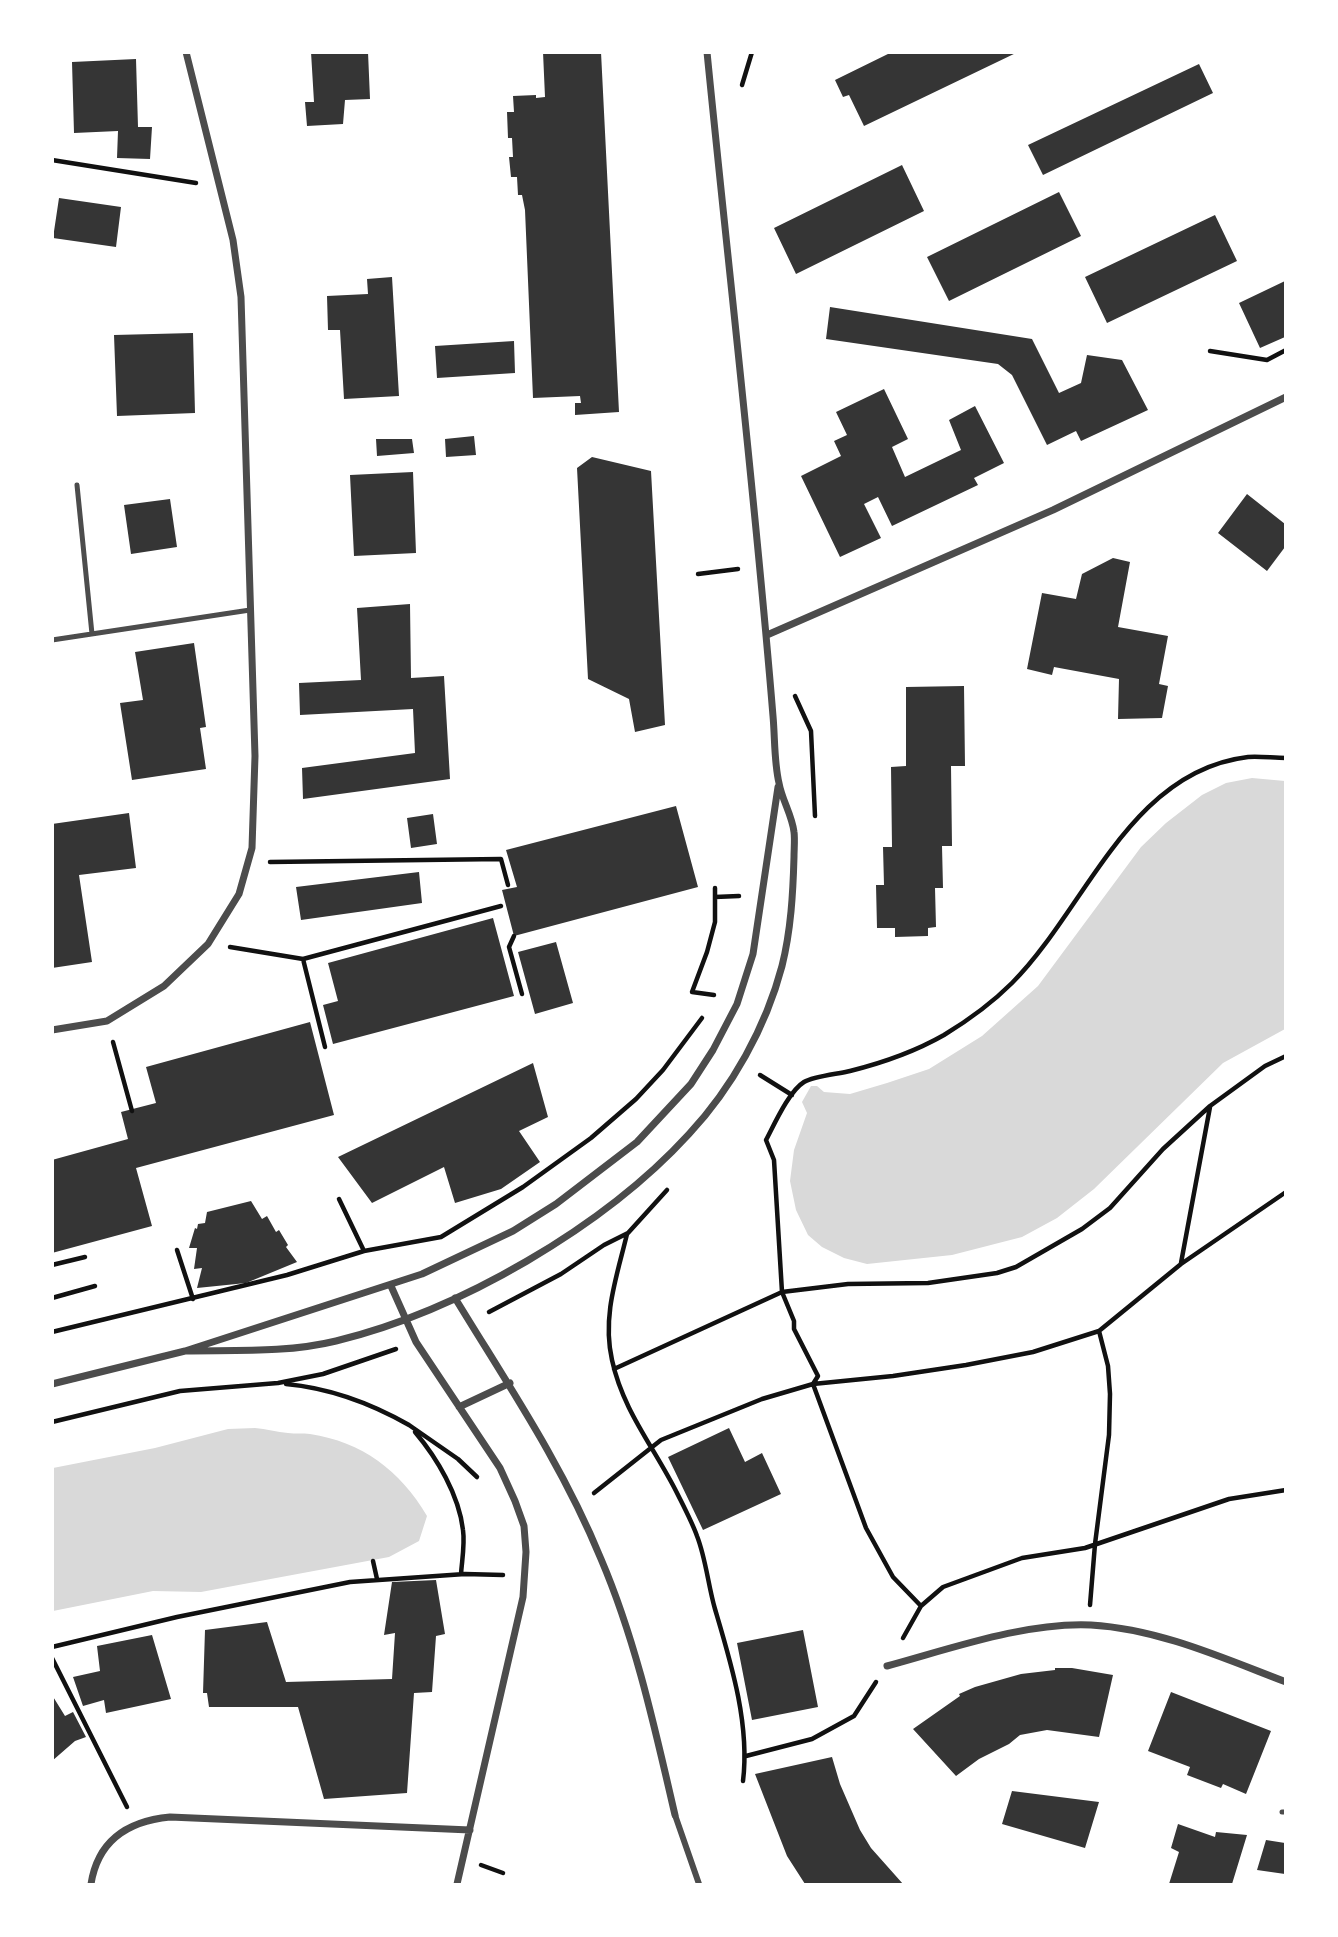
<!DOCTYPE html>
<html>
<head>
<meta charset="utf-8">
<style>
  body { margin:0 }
  #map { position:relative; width:1338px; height:1937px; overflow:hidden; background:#fff; font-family:Ubuntu,sans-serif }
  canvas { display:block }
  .frame { position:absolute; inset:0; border:54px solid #fff; pointer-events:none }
</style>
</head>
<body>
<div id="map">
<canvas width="1338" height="1937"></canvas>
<div class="frame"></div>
</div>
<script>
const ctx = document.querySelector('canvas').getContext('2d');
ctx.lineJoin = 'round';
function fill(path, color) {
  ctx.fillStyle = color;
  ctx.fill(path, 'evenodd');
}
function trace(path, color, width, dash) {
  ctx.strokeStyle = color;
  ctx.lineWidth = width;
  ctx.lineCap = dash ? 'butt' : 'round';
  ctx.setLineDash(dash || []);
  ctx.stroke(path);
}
fill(new Path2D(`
  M1252 778 1285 781V1029L1223 1063 1094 1189 1057 1218 1022 1237 952 1255 867 1264 844 1258 822 1247 808 1235 796 1210 790 1181 794 1150 807 1113 802 1102 811 1086H817L824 1092 850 1094 887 1083 929 1069 982 1036 1038 986 1141 847 1166 823 1202 795 1226 783Z
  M255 1428C266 1429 277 1432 288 1433 295 1434 303 1433 310 1434 362 1442 400 1470 427 1516L419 1541 389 1557 276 1578 201 1592 153 1591 53 1611V1468L155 1448 228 1429Z`), '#d9d9d9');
fill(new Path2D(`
  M311 52H368L370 99 345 100 343 124 307 126 305 102H314Z
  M543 52H601L619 412 575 415V403H581L580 396 533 398 525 210 522 195H518L517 177H511L509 157H513L512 138H508L507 112H514L513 96 536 95V98L545 97Z
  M892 52H1018L864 126 849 95 843 97 835 80Z
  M136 59 138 127H152L150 159 117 158 118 131 74 133 72 62Z
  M1199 64 1213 93 1043 175 1028 145Z
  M902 165 924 211 796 274 774 228Z
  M1059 192 1081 236 949 301 927 257Z
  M59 198 121 207 116 247 53 238Z
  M1215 215 1237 261 1107 323 1085 277Z
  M392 277 399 396 344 399 340 330H328L327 296 368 294 367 279Z
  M1285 281V337L1260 348 1239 303Z
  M830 307 1032 339 1059 393 1081 383 1087 355 1122 360 1148 410 1081 441 1076 431 1047 445 1012 375 998 364 826 339Z
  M193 333 195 413 117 416 114 335Z
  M514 341 515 373 437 378 435 346Z
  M884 389 908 439 892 447 905 477 961 450 949 420 975 406 1004 463 974 478 978 485 892 526 878 497 864 504 881 538 840 557 801 476 841 456 834 441 847 435 836 412Z
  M474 436 476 455 446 457 445 439Z
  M376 439H412L414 453 377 456Z
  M592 457 651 471 665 725 635 732 629 699 588 679 577 468Z
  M413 472 416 553 354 556 350 475Z
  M1247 494 1285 524V547L1267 571 1218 533Z
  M170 499 177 547 131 554 124 505Z
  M1113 558 1130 562 1118 627 1168 636 1159 684 1168 686 1162 718 1118 719 1119 679 1054 667 1052 675 1027 669 1042 593 1076 599 1082 574Z
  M410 604 411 678 444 676 450 779 303 799 302 768 415 753 413 709 300 715 299 683 361 680 357 608Z
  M194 643 206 727 200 728 206 769 132 780 120 703 143 700 135 652Z
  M964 686 965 766H951L952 846H942L943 888H935L936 927 928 928V936L895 937V928H877L876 885H884L883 847H892L891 767 906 766V687Z
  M676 806 698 887 514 936 502 890 517 887 506 850Z
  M129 813 136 868 79 875 92 962 52 968V824Z
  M433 814 437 844 411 848 407 818Z
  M419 872 422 903 301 920 296 887Z
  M493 918 514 996 333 1044 323 1005 338 1001 328 963Z
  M556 942 573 1003 535 1014 518 952Z
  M310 1022 334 1115 136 1168 152 1226 52 1253V1160L128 1139 121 1112 156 1103 146 1067Z
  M533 1063 548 1117 519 1131 540 1162 501 1189 455 1203 444 1167 372 1203 338 1157Z
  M251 1201 262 1219 267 1216 276 1232 279 1230 288 1245 286 1247 297 1262 246 1283 197 1288 202 1268 194 1269 197 1248H189L195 1228 197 1229 198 1224 205 1223 207 1212Z
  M729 1428 745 1462 762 1453 781 1494 703 1530 668 1457Z
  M436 1580 445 1634 436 1636 432 1692 414 1693 407 1793 324 1799 298 1707H209L207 1693H203L205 1630 267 1622 286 1682 392 1679 395 1633 384 1635 392 1582Z
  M803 1630 818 1707 752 1720 737 1643Z
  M152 1635 171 1699 106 1713 104 1700 83 1706 73 1677 100 1671 97 1646Z
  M1055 1668H1072L1113 1675 1099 1737 1047 1730 1020 1735 1009 1744 979 1759 956 1776 913 1729 960 1696 959 1694 975 1687 1021 1674 1055 1670Z
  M1171 1692 1271 1731 1246 1794 1223 1784 1221 1788 1187 1775 1190 1767 1148 1751Z
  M52 1695 65 1716 73 1712 86 1737 75 1741 52 1761Z
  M832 1757 840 1784 860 1830 871 1848 903 1884H805L787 1856 755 1774Z
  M1012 1791 1099 1802 1085 1848 1002 1824Z
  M1178 1824 1215 1837 1216 1832 1247 1835 1232 1884H1169L1179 1852 1171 1848Z
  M1266 1840 1285 1843V1874L1257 1870Z`), '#353535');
trace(new Path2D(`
  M742 85 752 52
  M52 160 196 183
  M1210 351 1267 360 1286 350
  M698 574 738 569
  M795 696 811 731 815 816
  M270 862 501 859 508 885
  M715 897 739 896
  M514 936 509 947 522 994
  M230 947 303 959 501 906
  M303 959 325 1047
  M714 995 692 992 707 952 715 922V888
  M113 1042 132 1111
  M760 1075 792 1095
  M339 1199 364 1251
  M627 1234C617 1276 602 1316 612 1360 623 1411 654 1447 677 1493 684 1507 692 1522 697 1536 706 1559 708 1585 715 1609 731 1663 750 1724 743 1781
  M177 1250 193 1299
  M1181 1263 1210 1107
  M52 1265 85 1257
  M52 1298 95 1286
  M489 1312 561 1274 604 1245 628 1233 667 1190
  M52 1332 287 1275 364 1251 441 1237 523 1187 591 1138 636 1099 663 1070 702 1018
  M614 1369 782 1292 848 1284 928 1283 997 1273 1016 1267 1082 1229 1110 1208 1163 1149 1210 1106 1265 1066 1286 1056
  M286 1384C329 1388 372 1404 409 1425
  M52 1422 180 1391 278 1383 323 1374 396 1349
  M409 1425 458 1459 477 1477
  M415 1432C437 1458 459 1495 463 1530 465 1544 462 1560 461 1574
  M594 1493 661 1440 762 1399 813 1384 893 1376 966 1365 1033 1352 1099 1331 1181 1264 1286 1192
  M373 1561 377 1579
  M1090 1605 1095 1544 1109 1435 1110 1394 1108 1366 1099 1331
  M921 1606 943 1587 1022 1558 1085 1548 1229 1499 1286 1490
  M903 1638 921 1606 893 1577 866 1528 813 1384 818 1376 794 1329V1321L782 1292 774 1160 766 1140C774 1125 789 1091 804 1082 814 1076 838 1074 850 1071 882 1063 916 1051 944 1035 967 1021 993 1002 1012 983 1086 909 1129 771 1248 757 1260 756 1273 758 1286 758
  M52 1647 177 1617 350 1582 465 1574 503 1575
  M52 1658 127 1807
  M746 1756 812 1739 854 1716 876 1682
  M481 1865 503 1873`), '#111', 4.5);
trace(new Path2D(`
  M77 485 92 634
  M52 640 250 610
  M1282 1812H1286`), '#4c4c4c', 5);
trace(new Path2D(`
  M675 1815 699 1884`), '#4c4c4c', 6);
trace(new Path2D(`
  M767 635 1053 510 1286 397
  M52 1030 107 1021 164 986 208 944 239 894 252 848 255 756 241 297 233 240 186 52
  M391 1286 416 1342 500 1468 515 1501 524 1526 526 1552 523 1597 457 1884
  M455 1298C508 1385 562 1464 601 1559 636 1641 655 1729 675 1815
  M185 1351C235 1350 287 1353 336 1341 459 1311 604 1227 689 1134 732 1088 766 1027 782 966 791 930 793 893 794 857 794 849 795 839 794 832 792 815 782 800 779 783 774 762 775 738 773 716 755 495 729 274 707 52
  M52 1384 185 1351 422 1274 513 1231 556 1204 637 1142 691 1084 713 1050 737 1004 753 954 778 787
  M459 1407 510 1383
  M887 1666C950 1649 1025 1622 1091 1625 1159 1629 1223 1658 1286 1682
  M91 1884C98 1840 128 1821 170 1817L470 1830`), '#4c4c4c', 7);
</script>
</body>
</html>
